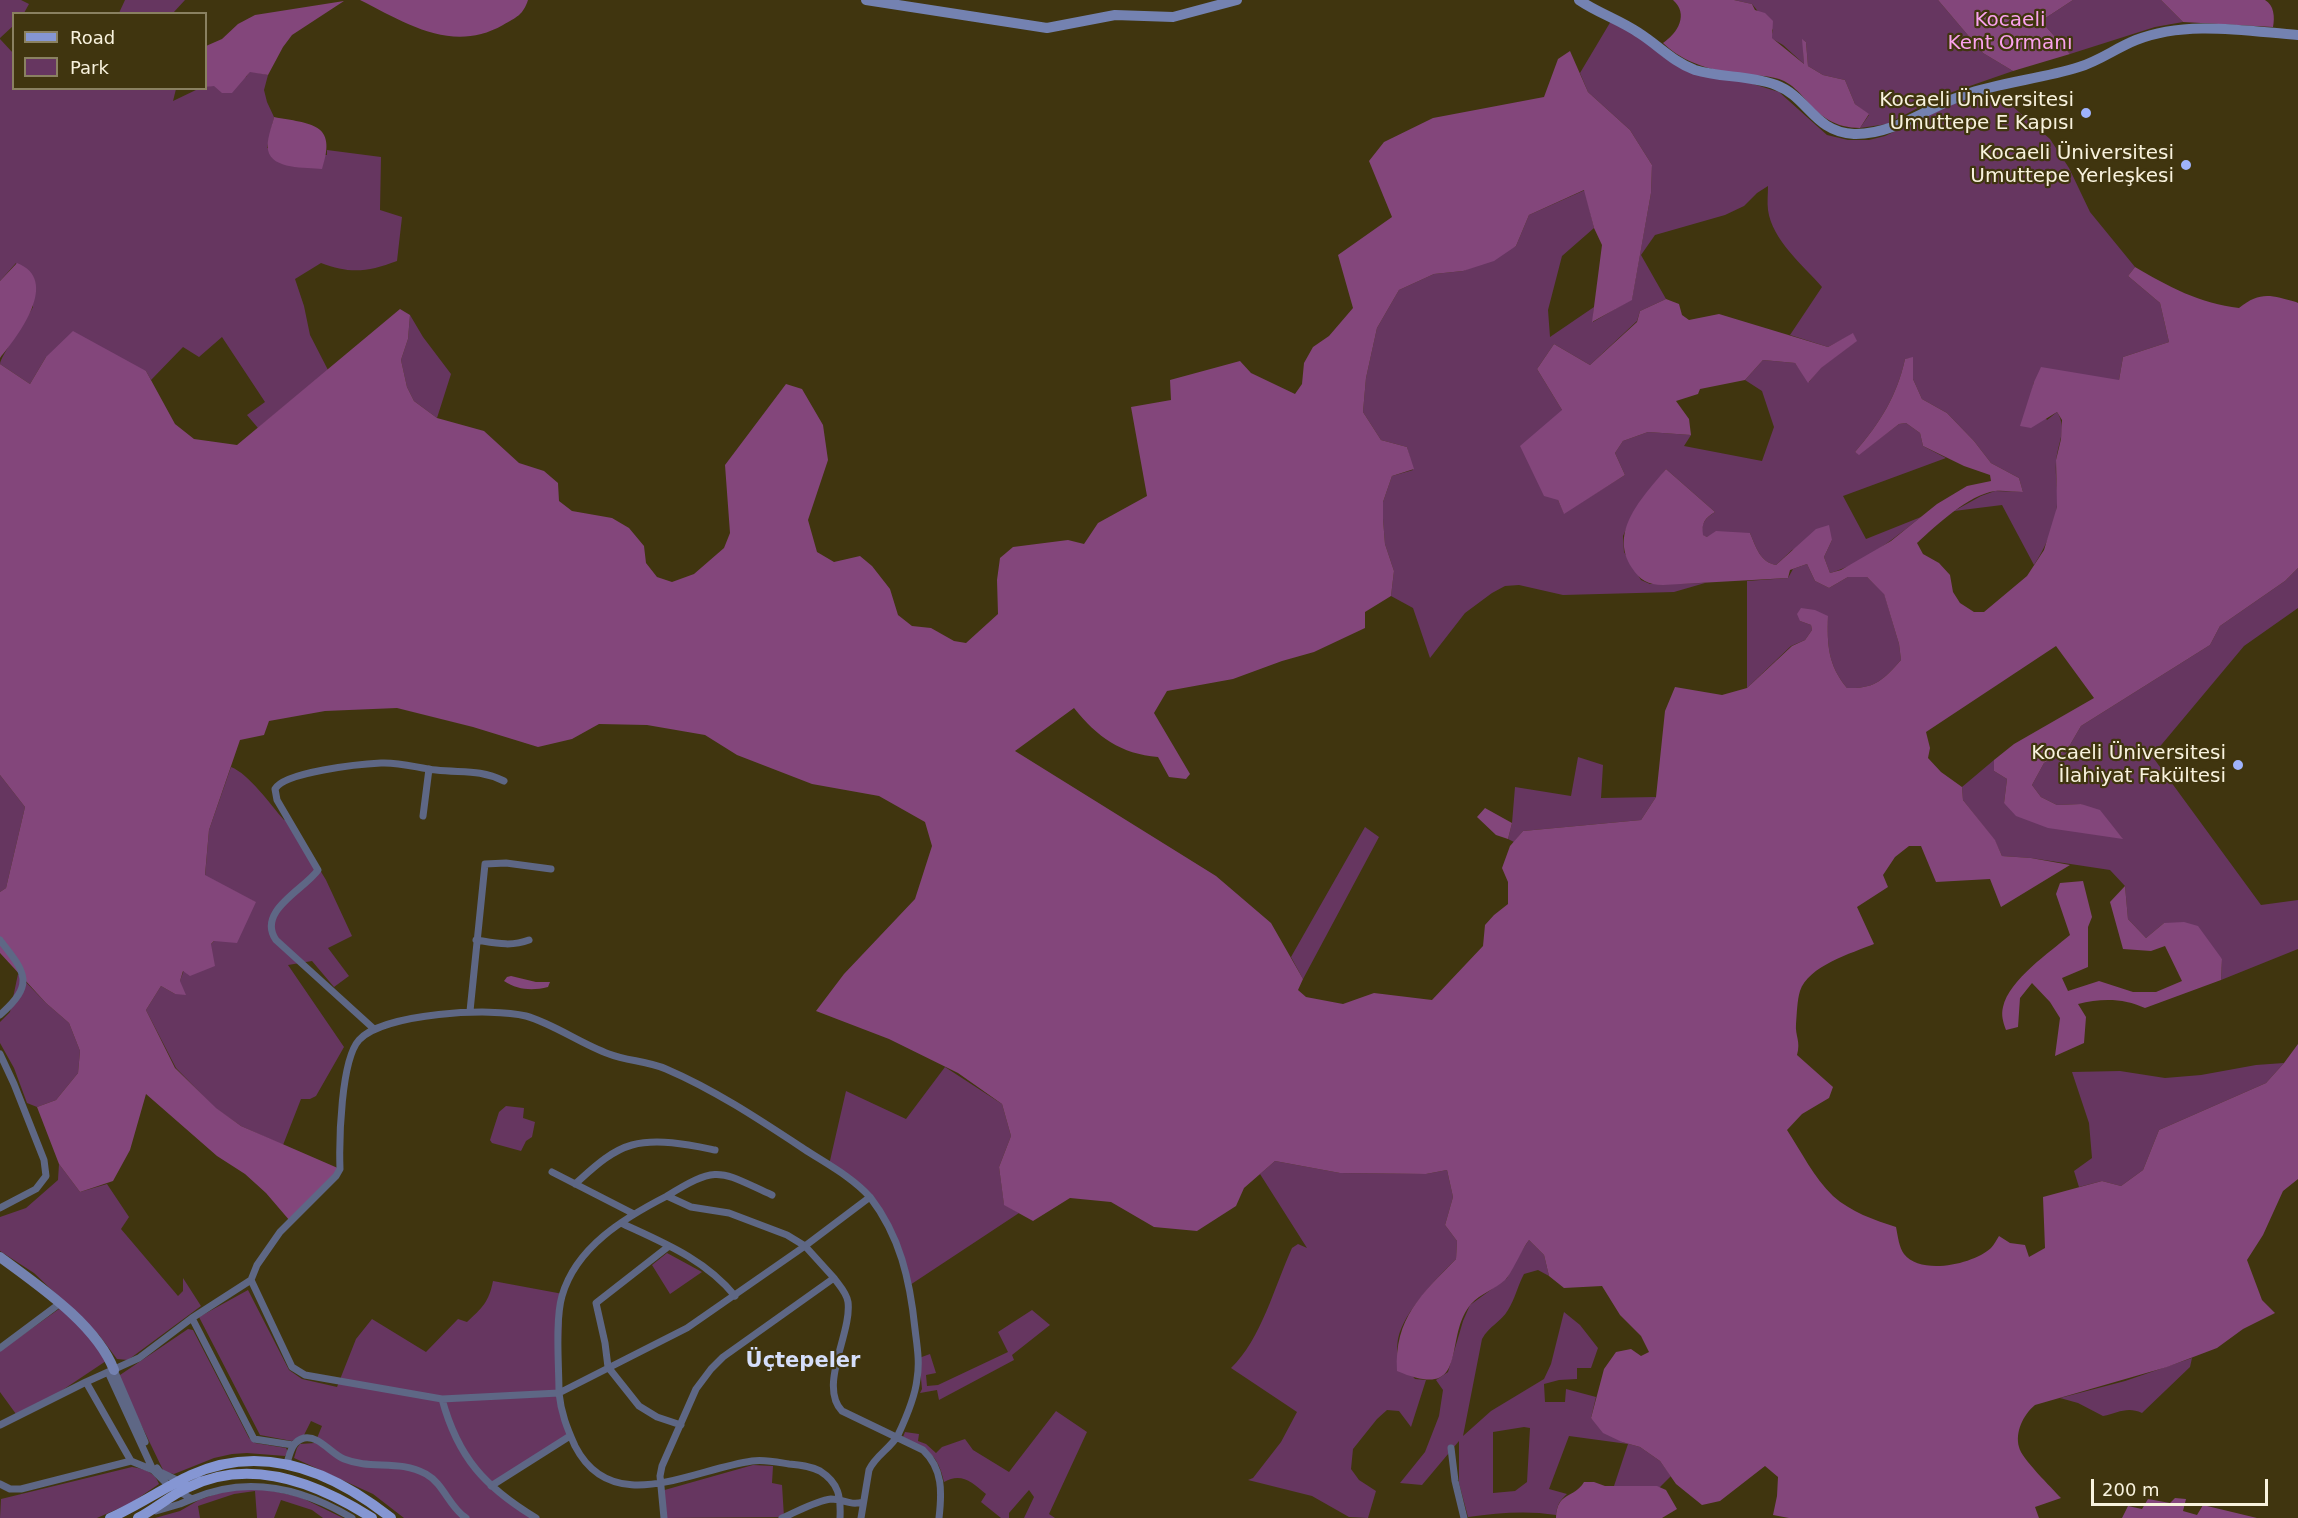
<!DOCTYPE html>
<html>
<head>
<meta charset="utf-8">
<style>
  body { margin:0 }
  #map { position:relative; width:2298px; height:1518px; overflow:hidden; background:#40350f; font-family:"DejaVu Sans",sans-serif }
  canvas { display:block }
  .legend { position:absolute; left:12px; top:12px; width:195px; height:78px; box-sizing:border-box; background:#40350f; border:2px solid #8a8161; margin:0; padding:8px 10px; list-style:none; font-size:18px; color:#f8f2dd }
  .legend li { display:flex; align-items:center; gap:12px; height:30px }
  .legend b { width:30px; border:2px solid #8a8161 }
  .scale { position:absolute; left:2091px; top:1479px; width:177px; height:27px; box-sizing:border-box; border:3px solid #f8f2dd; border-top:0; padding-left:8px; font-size:18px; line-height:21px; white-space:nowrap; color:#f8f2dd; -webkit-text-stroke:4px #40350f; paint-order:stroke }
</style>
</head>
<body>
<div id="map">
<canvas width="2298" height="1518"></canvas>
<ul class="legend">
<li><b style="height:8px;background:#8596d3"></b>Road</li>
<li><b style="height:16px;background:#663660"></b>Park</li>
</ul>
<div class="scale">200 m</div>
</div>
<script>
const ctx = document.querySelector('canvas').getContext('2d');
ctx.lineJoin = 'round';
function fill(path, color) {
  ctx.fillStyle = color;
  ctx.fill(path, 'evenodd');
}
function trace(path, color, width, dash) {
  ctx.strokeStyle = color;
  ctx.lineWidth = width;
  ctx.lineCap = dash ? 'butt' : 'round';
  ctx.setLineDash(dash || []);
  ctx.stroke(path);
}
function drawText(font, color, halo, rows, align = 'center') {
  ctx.font = font + ' "DejaVu Sans",sans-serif';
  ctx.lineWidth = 4.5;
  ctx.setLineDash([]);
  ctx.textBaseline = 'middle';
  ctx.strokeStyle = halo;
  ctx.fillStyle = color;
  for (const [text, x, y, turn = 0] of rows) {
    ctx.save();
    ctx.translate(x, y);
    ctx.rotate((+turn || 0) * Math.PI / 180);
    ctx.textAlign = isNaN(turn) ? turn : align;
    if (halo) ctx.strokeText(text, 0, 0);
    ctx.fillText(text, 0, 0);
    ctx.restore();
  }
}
fill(new Path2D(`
  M0 0H21L29 4 24 13 14 14 13 26 0 38Z
  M125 0H185L173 13H119Z
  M1734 0H1938L1983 53 2013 71 1941 96 1887 124 1860 128 1869 115 1855 104 1845 80 1823 75 1808 66 1806 42 1803 40 1804 64 1783 45 1771 38 1773 30 1752 4Z
  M2073 0H2161L2183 22 2155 27 2070 54 2041 21Z
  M1611 21 1649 43 1662 56 1779 92 1827 135 1848 140H1869L1885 136 1953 104 1977 97 1992 96 2004 99 2050 139 2069 168 2090 212 2135 267 2128 276 2160 303 2169 342 2123 357 2119 380 2034 382 2031 395 2047 420 2057 412C2068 429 2057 444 2056 462 2055 476 2058 490 2057 504 2057 523 2044 550 2034 565L2002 505 1954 511 1981 496 1995 491 2023 492 2019 478 1991 463 1974 441 1947 413 1922 399 1913 379V358L1905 359C1897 396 1880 423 1855 452L1859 454 1899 424 1906 423 1920 433 1923 446 1946 458 1843 496 1866 539 1921 517C1896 537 1861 565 1830 573L1824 557 1832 540 1792 550 1776 565C1760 562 1756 547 1750 533L1707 537 1702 535C1701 522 1706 518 1715 512L1666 469 1631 518 1623 536 1624 552 1641 580 1650 584 1705 583 1674 592 1563 595 1519 585 1505 586 1492 593 1465 613 1430 658 1413 608 1391 596 1394 571 1385 544 1383 519V502L1392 476 1413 470 1407 447 1381 440 1363 412 1366 378 1377 328 1399 290 1434 274 1463 271 1516 246 1529 215 1585 190 1594 228 1562 256 1548 310 1550 337 1594 307 1593 322 1632 299 1651 193 1652 165 1630 130 1588 92 1580 73ZM1768 186C1768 194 1767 202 1768 210 1772 240 1803 265 1822 287L1790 335 1828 347 1853 334 1856 341 1820 368 1809 382 1795 363 1763 360 1745 380 1762 391 1774 427 1762 461 1684 446 1691 435 1648 432 1623 441 1615 453 1625 475 1564 513 1558 500 1562 410 1537 369 1554 344 1590 365 1637 321 1640 311 1666 299 1641 255 1655 235 1725 215 1744 206 1757 193Z
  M0 39 13 53 14 88 176 89 173 101 198 89 246 77 250 71 268 75 264 90 267 102 274 117 267 148 327 155V150L381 157 380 210 402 217 397 261C368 272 350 274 321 263L295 279 304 306 310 335 328 370 258 428 247 415 265 402 222 337 199 357 183 347 151 380 146 371 46 357 30 384 0 364C0 357 27 318 33 307L16 263 0 281Z
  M410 315 423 337 451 374 437 418 414 401 407 387 401 360 408 339Z
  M1807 564 1815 581 1829 588 1848 577H1867L1884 593 1899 644 1901 660C1883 680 1875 689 1847 688 1828 665 1827 645 1828 616L1800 621 1811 625 1812 630 1805 640 1791 646 1747 688V581L1788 578 1793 569Z
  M2298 568V608L2244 646 2152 756 2261 905 2298 900V949L2221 980 2222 959 2164 923 2146 938 2128 919 2125 886 2110 870 2031 858 2002 856 1995 841 1963 800 1962 787 1994 760V771L2007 779 2004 803 2122 838 2109 823 2081 804 2057 805 2041 797 2032 785 2044 763 2067 750 2081 726 2210 645 2220 626 2285 581Z
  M1578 757 1603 765 1601 798 1656 797 1641 820 1523 831 1514 842 1508 839 1512 823 1515 787 1571 796Z
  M231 767C249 774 270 804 284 820L289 819 326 880 352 936 328 948 349 976 334 987 312 961 288 965 344 1047 316 1096 310 1099H301L283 1145 241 1126 215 1108 176 1068 146 1010 161 986 175 994 184 970 255 902 205 876 209 830Z
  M0 775 25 807 6 888 0 892Z
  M1365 827 1379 837 1303 979 1291 957Z
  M18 974 46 1003 69 1023 80 1051 78 1073 56 1100 37 1107 27 1103 14 1068 0 1043V1022L10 1012Z
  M2284 1063 2266 1083 2159 1130 2143 1170 2121 1186 2102 1181 2079 1187 2074 1171 2092 1158 2089 1123 2072 1072 2120 1071 2165 1078 2201 1075 2256 1065Z
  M945 1067 1002 1104 1011 1136 999 1167 1004 1204 1019 1213 910 1285 906 1268 870 1197 829 1165 846 1091 906 1119Z
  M506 1106 524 1108 523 1118 535 1122 532 1137 526 1141 521 1151 492 1143 490 1140 499 1112Z
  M1275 1161 1340 1173 1426 1174 1447 1170 1453 1197 1445 1225 1457 1241 1456 1259C1437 1278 1404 1311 1398 1339 1397 1345 1397 1352 1397 1358L1415 1379 1426 1380 1411 1427 1399 1411 1387 1410 1377 1419 1353 1449 1351 1469 1359 1480 1376 1491 1368 1518 1349 1517 1312 1496 1248 1480 1253 1478 1281 1442 1297 1412 1231 1368C1261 1340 1275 1285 1292 1248L1298 1244 1307 1248 1260 1174Z
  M59 1164 80 1192 107 1184 129 1217 121 1229 178 1296 183 1291V1278L201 1306 128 1360 117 1359 99 1335 34 1273 0 1251V1217L26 1208 58 1180Z
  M1529 1240 1544 1255 1549 1276 1538 1270 1524 1274C1518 1285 1515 1299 1508 1310 1501 1322 1489 1326 1482 1339L1463 1436 1491 1411 1544 1379 1551 1364 1564 1312 1580 1325 1598 1348 1591 1368H1577V1379L1559 1380 1544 1384 1545 1402H1565L1566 1389 1596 1397 1591 1418 1622 1442 1640 1447 1660 1461 1671 1476 1658 1489 1649 1486H1614L1628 1444 1569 1436 1549 1489 1567 1494C1560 1500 1557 1505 1556 1515 1526 1510 1498 1513 1468 1517L1459 1483V1441L1422 1485 1400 1483 1425 1452 1439 1416 1443 1390 1436 1380 1448 1372 1463 1321 1470 1305 1507 1278 1517 1258ZM1524 1427 1530 1428 1527 1482 1515 1491 1493 1493V1432Z
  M667 1253 702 1272 670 1294 652 1265Z
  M493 1281 563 1294 559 1393 570 1436 491 1487 536 1518H404L373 1494 294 1458 297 1448 300 1444 315 1443 322 1426 311 1421 304 1435 292 1441 260 1435 199 1317 248 1290 289 1370 302 1379 337 1387 356 1339 372 1319 426 1352 458 1319 467 1322C482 1308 489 1302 493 1281Z
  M59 1309 63 1310 95 1342 106 1361 52 1397 16 1414 0 1392V1351Z
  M1032 1310 1050 1325 1012 1355 1014 1360 939 1400 937 1390 920 1393 922 1389 919 1358 930 1354 936 1373 926 1375 927 1386 938 1385 1008 1352 998 1332Z
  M188 1329 193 1330 249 1438 255 1443 286 1448 288 1452 285 1456 247 1453 232 1454 214 1458 174 1474 164 1472 120 1381V1375Z
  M2192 1358 2190 1367 2142 1413C2127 1406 2118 1413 2103 1416L2078 1403 2060 1398 2125 1381Z
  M1056 1411 1087 1432 1049 1514 1055 1518H1024L1034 1497 1029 1490 1009 1513V1518H1001L981 1502 986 1494C972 1482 961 1472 944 1482 938 1454 927 1449 903 1437L905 1432 919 1434 918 1441 926 1444 936 1453 942 1447 965 1439 973 1450 1009 1472Z
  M753 1465 773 1466 772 1483 782 1485 784 1517 664 1518 661 1491Z
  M132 1467C144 1469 155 1472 159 1484L131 1503 97 1518H0L1 1499Z
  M264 1489 300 1497 343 1518H323L312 1510 281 1500 274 1518H257L255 1491 234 1494 198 1506 200 1518H155L180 1511 199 1500 216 1494 232 1490Z`), '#663660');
fill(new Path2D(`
  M360 0H528C523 15 517 17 503 25 452 54 406 23 360 0Z
  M1673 0H1734L1752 4 1755 10 1765 13 1773 21 1772 38 1804 64 1802 39 1806 42 1808 66 1823 75 1845 80 1855 104 1869 114 1860 128C1836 128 1820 117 1805 99 1799 92 1792 85 1784 81 1771 75 1757 76 1743 74 1713 71 1685 64 1663 43 1678 33 1689 14 1673 0Z
  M1938 0H2073L2041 21 2070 54 2013 71 1983 53Z
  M2161 0H2265C2274 5 2275 17 2273 27L2183 22Z
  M344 1 292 35 283 47 268 75 250 72 232 93H222L214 86 206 87V46L222 39 238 24 255 15Z
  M1570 51 1588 92 1630 130 1652 165 1651 193 1632 300 1592 322 1602 245 1594 228 1584 190 1529 215 1516 246 1494 261 1463 271 1434 274 1399 290 1377 328 1366 378 1363 412 1381 440 1407 447 1414 469 1392 476 1383 502V519L1385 544 1394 571 1391 596 1365 612V628L1314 652 1282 661 1233 679 1167 691 1154 713 1190 774 1186 779 1169 777 1158 757C1121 754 1097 737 1074 708L1015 751 1216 876 1271 923 1303 979 1298 990 1306 997 1343 1004 1374 993 1432 1000 1483 946 1485 925 1494 915 1508 904V882L1502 868 1510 846 1523 831 1641 820 1656 797 1665 711 1675 687 1722 695 1747 688 1792 646 1805 640 1812 630 1811 625 1800 621 1797 614 1801 608 1815 610 1828 616C1827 645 1828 665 1847 688 1875 689 1883 680 1901 660L1899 644 1884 594 1867 577H1848L1829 588 1815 581 1807 564 1790 570 1788 578 1663 585C1648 585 1640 580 1632 568 1608 531 1643 497 1666 469L1715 512C1705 518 1701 523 1703 535L1707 537 1716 531 1750 533C1756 547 1760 562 1776 565L1816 529 1829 525 1832 540 1824 557 1830 573 1841 570 1891 541 1937 504 1967 486 1991 481 1990 475 1964 466 1923 446 1920 433 1906 423 1899 424 1859 455 1855 452C1880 423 1897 396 1905 359L1913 357V379L1922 399 1947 413 1974 441 1991 463 2019 478 2023 492C2014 492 2003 490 1995 491 1968 495 1937 525 1917 543L1923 554 1939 563 1950 575 1953 592 1960 603 1974 612H1984L2027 576 2044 550 2057 507 2056 460 2061 439 2062 420 2057 412 2031 428 2020 426 2034 382 2041 367 2119 380 2123 357 2169 342 2160 303 2128 276 2135 267C2167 286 2201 304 2239 308 2260 291 2271 295 2296 302L2298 303V568L2285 581 2220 626 2210 645 2081 726 2067 750 2044 763 2032 785 2041 797 2057 805 2081 804 2100 810 2123 839 2048 828 2016 816 2004 803 2007 779 1994 771V760L2014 744 2094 698 2056 646 1926 732 1930 748 1928 758 1941 772 1962 787 1963 800 1995 840 2002 856 2031 858 2070 865 2001 907 1990 879 1936 882 1921 846H1909L1895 857 1883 875 1888 887 1857 907 1874 944C1852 953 1808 966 1800 991 1797 1001 1797 1013 1796 1024 1795 1036 1801 1041 1797 1055L1833 1087 1829 1098 1802 1114 1787 1130C1801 1151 1814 1178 1833 1196 1851 1212 1874 1220 1896 1227 1898 1237 1899 1247 1904 1254 1921 1276 1974 1264 1991 1248 1994 1245 1997 1239 1999 1236L2010 1243 2025 1245 2029 1257 2045 1248 2043 1197 2102 1181 2121 1186 2143 1170 2159 1130 2266 1083 2284 1063 2298 1044V1179L2283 1191 2263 1235 2247 1260 2262 1300 2275 1313 2243 1329 2217 1348 2167 1367 2035 1405C2023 1415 2015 1432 2019 1447 2021 1458 2052 1488 2061 1498L2035 1507 2039 1518H1789L1773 1515 1777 1496 1778 1477 1765 1466 1720 1501 1702 1505 1676 1484 1660 1461 1640 1447 1622 1442 1603 1433 1591 1418 1604 1369 1616 1352 1631 1349 1641 1356 1649 1352 1641 1336 1620 1315 1602 1286 1564 1288 1549 1276 1544 1255 1529 1240C1522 1249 1511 1275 1505 1280 1495 1289 1480 1294 1471 1304 1442 1338 1472 1403 1397 1371 1394 1318 1422 1294 1456 1259L1457 1241 1445 1225 1453 1197 1447 1170 1426 1174 1340 1173 1275 1161 1244 1188 1236 1206 1197 1231 1154 1227 1111 1202 1070 1198 1033 1221 1004 1205 999 1167 1011 1136 1002 1104 958 1073 889 1039 816 1011 844 974 915 899 932 846 925 822 879 796 812 784 737 755 705 735 647 725 599 724 572 739 538 747 473 727 397 708 325 711 269 721 264 735 240 740 209 830 205 875 256 902 237 943 214 941 211 944 215 966 190 976 183 971 180 981 186 995 175 994 161 986 146 1010 175 1068 216 1108 241 1126 340 1169 290 1221 266 1193 245 1174 217 1156 146 1094 130 1150 113 1181 80 1192 59 1164 37 1107 56 1100 78 1073 80 1051 69 1023 46 1003 0 953V892L6 888 25 807 0 775V364L30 384 46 357 73 331 146 371 175 424 194 439 237 445 400 309 410 315 408 339 401 360 407 387 414 401 437 418 484 431 519 463 544 471 558 483 559 501 572 511 612 518 629 528 644 546 646 563 657 577 672 582 694 574 724 548 730 533 725 465 786 384 802 389 823 425 828 460 808 520 817 552 834 562 860 556 872 566 890 589 898 615 912 626 931 628 954 641 966 643 998 614 997 580 1000 558 1013 547 1068 540 1084 544 1098 523 1147 496 1131 407 1171 400 1170 380 1240 361 1251 373 1295 394 1302 384 1304 363 1313 347 1329 336 1353 308 1338 255 1392 217 1369 161 1384 142 1433 118 1544 97 1558 59Z
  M274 117C310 124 338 122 322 169 306 167 272 170 268 150 266 141 272 126 274 117Z
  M17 263C61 280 18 336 0 358V281Z
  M1666 299 1679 304 1682 315 1689 320 1719 314 1828 347 1853 333 1857 341 1821 368 1808 383 1795 363 1763 360 1745 380 1700 389 1698 394 1676 401 1689 419 1691 435 1648 432 1623 441 1615 453 1625 475 1564 514 1558 500 1544 496 1520 446 1562 410 1537 369 1554 344 1590 365 1637 322 1640 311Z
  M1485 808 1512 823 1508 839 1496 835 1477 817Z
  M2083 881 2092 917 2088 927V967L2062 978 2068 991 2099 981 2133 992H2156L2182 981 2165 946 2151 951 2123 949 2110 902 2125 886 2128 919 2146 938 2164 923 2184 922 2198 926 2222 959 2221 980 2145 1008C2124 998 2101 998 2078 1004L2086 1017 2084 1043 2055 1056 2060 1018 2050 1002 2032 983 2020 998 2018 1027 2006 1030C2003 1022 2001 1015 2003 1007 2009 980 2050 952 2070 935L2056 894 2060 883Z
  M511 976 536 982H550L548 987C532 991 518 990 504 981L507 977Z
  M1584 1482H1594L1605 1486H1657L1666 1490 1677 1509 1662 1518H1556C1557 1491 1574 1499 1584 1482Z
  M2175 1498 2186 1499 2183 1511 2197 1515 2203 1505 2257 1518H2122L2128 1506 2142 1509 2148 1499 2170 1503Z`), '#83467b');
trace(new Path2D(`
  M423 816 429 769
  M0 940C26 973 35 984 0 1015
  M476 940C495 943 511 947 529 940
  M470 1011 485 864 506 863 551 869
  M374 1029 276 940C256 911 305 889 318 870L277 800 275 789C284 772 360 764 381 763 400 762 418 768 436 770 463 773 479 769 504 781
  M0 1054 14 1084 44 1160 46 1176 36 1189 0 1208
  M552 1172 634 1214
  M575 1184C592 1169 610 1151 632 1145 658 1138 690 1145 715 1150
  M772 1195C719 1171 719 1164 667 1196L691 1207 729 1213 787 1235 805 1246 687 1328 559 1393C561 1413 567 1428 575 1446 612 1518 690 1470 752 1461 764 1459 777 1462 789 1464 800 1465 810 1466 820 1471 839 1483 841 1497 840 1518
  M621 1223C662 1242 705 1259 735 1296
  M669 1246 596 1303 605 1343 608 1367 639 1406 657 1417 681 1425
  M834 1278C839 1285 847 1293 848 1302 852 1333 818 1386 842 1411L923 1450C943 1469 942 1492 939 1518
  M251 1280 292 1367 305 1375 442 1399 559 1393C559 1367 555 1320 562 1296 576 1247 624 1218 667 1196
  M192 1318 254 1439 293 1445
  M0 1348 59 1304
  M114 1370 145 1442
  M108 1372 153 1470 169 1486 192 1499C247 1475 302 1488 352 1518
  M442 1399C458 1458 485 1487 536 1518
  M0 1425 86 1382
  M1451 1448 1455 1481 1464 1518
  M131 1461 153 1470
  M287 1463C290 1453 292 1441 304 1438 319 1435 331 1454 344 1459 371 1470 399 1459 426 1474 444 1484 449 1507 466 1518
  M157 1468 160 1472 181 1482
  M0 1484 10 1489H21L131 1461 86 1382 139 1358 192 1318 251 1280 257 1265 280 1232 336 1176 340 1169C339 1140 341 1060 359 1040 383 1013 492 1007 526 1016 554 1024 581 1044 609 1054 627 1061 648 1061 666 1069 715 1090 760 1120 804 1149 827 1164 852 1177 870 1197L805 1246 834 1278 723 1357 711 1369 696 1389 662 1466 660 1476 664 1518
  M491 1486 570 1436
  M156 1511 180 1504 192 1499
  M782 1518C797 1512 815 1501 831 1499 843 1499 850 1506 863 1502
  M861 1518 869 1470C875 1456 891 1448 898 1435 906 1418 915 1398 917 1379 920 1362 917 1346 915 1329 910 1280 900 1236 870 1197`), '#5e6785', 7);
trace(new Path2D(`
  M866 0 1047 28 1115 15 1173 17 1237 0
  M1579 0C1598 13 1620 20 1639 33 1658 45 1673 62 1695 70 1721 78 1750 75 1776 85 1808 97 1814 132 1854 134 1894 135 1928 107 1964 95 2002 82 2041 79 2079 67 2099 61 2116 48 2136 40 2186 20 2246 31 2298 35
  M0 1257C39 1286 96 1324 114 1370`), '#7482b1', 10);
trace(new Path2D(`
  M110 1518C138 1506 163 1488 191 1475 263 1442 333 1472 391 1518
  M138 1518C155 1509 171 1495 189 1487 252 1456 319 1484 372 1518`), '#8596d3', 10);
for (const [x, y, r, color] of [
  [2086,113,6,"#9fb3fd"],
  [2186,165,6,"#9fb3fd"],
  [2238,765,6,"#9fb3fd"]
]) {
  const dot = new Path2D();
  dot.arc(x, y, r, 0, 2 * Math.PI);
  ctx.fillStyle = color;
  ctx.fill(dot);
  trace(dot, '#40350f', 2);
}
drawText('20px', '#faa2ed', '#40350f', [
  ["Kocaeli",2010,21],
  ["Kent Ormanı",2010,44]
]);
drawText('20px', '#f8f2dd', '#40350f', [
  ["Kocaeli Üniversitesi",2074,101],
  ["Umuttepe E Kapısı",2074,124],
  ["Kocaeli Üniversitesi",2174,154],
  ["Umuttepe Yerleşkesi",2174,177],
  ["Kocaeli Üniversitesi",2226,754],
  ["İlahiyat Fakültesi",2226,777]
], 'right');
drawText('bold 21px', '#d5defa', '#40350f', [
  ["Üçtepeler",803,1362]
]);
</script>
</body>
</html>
